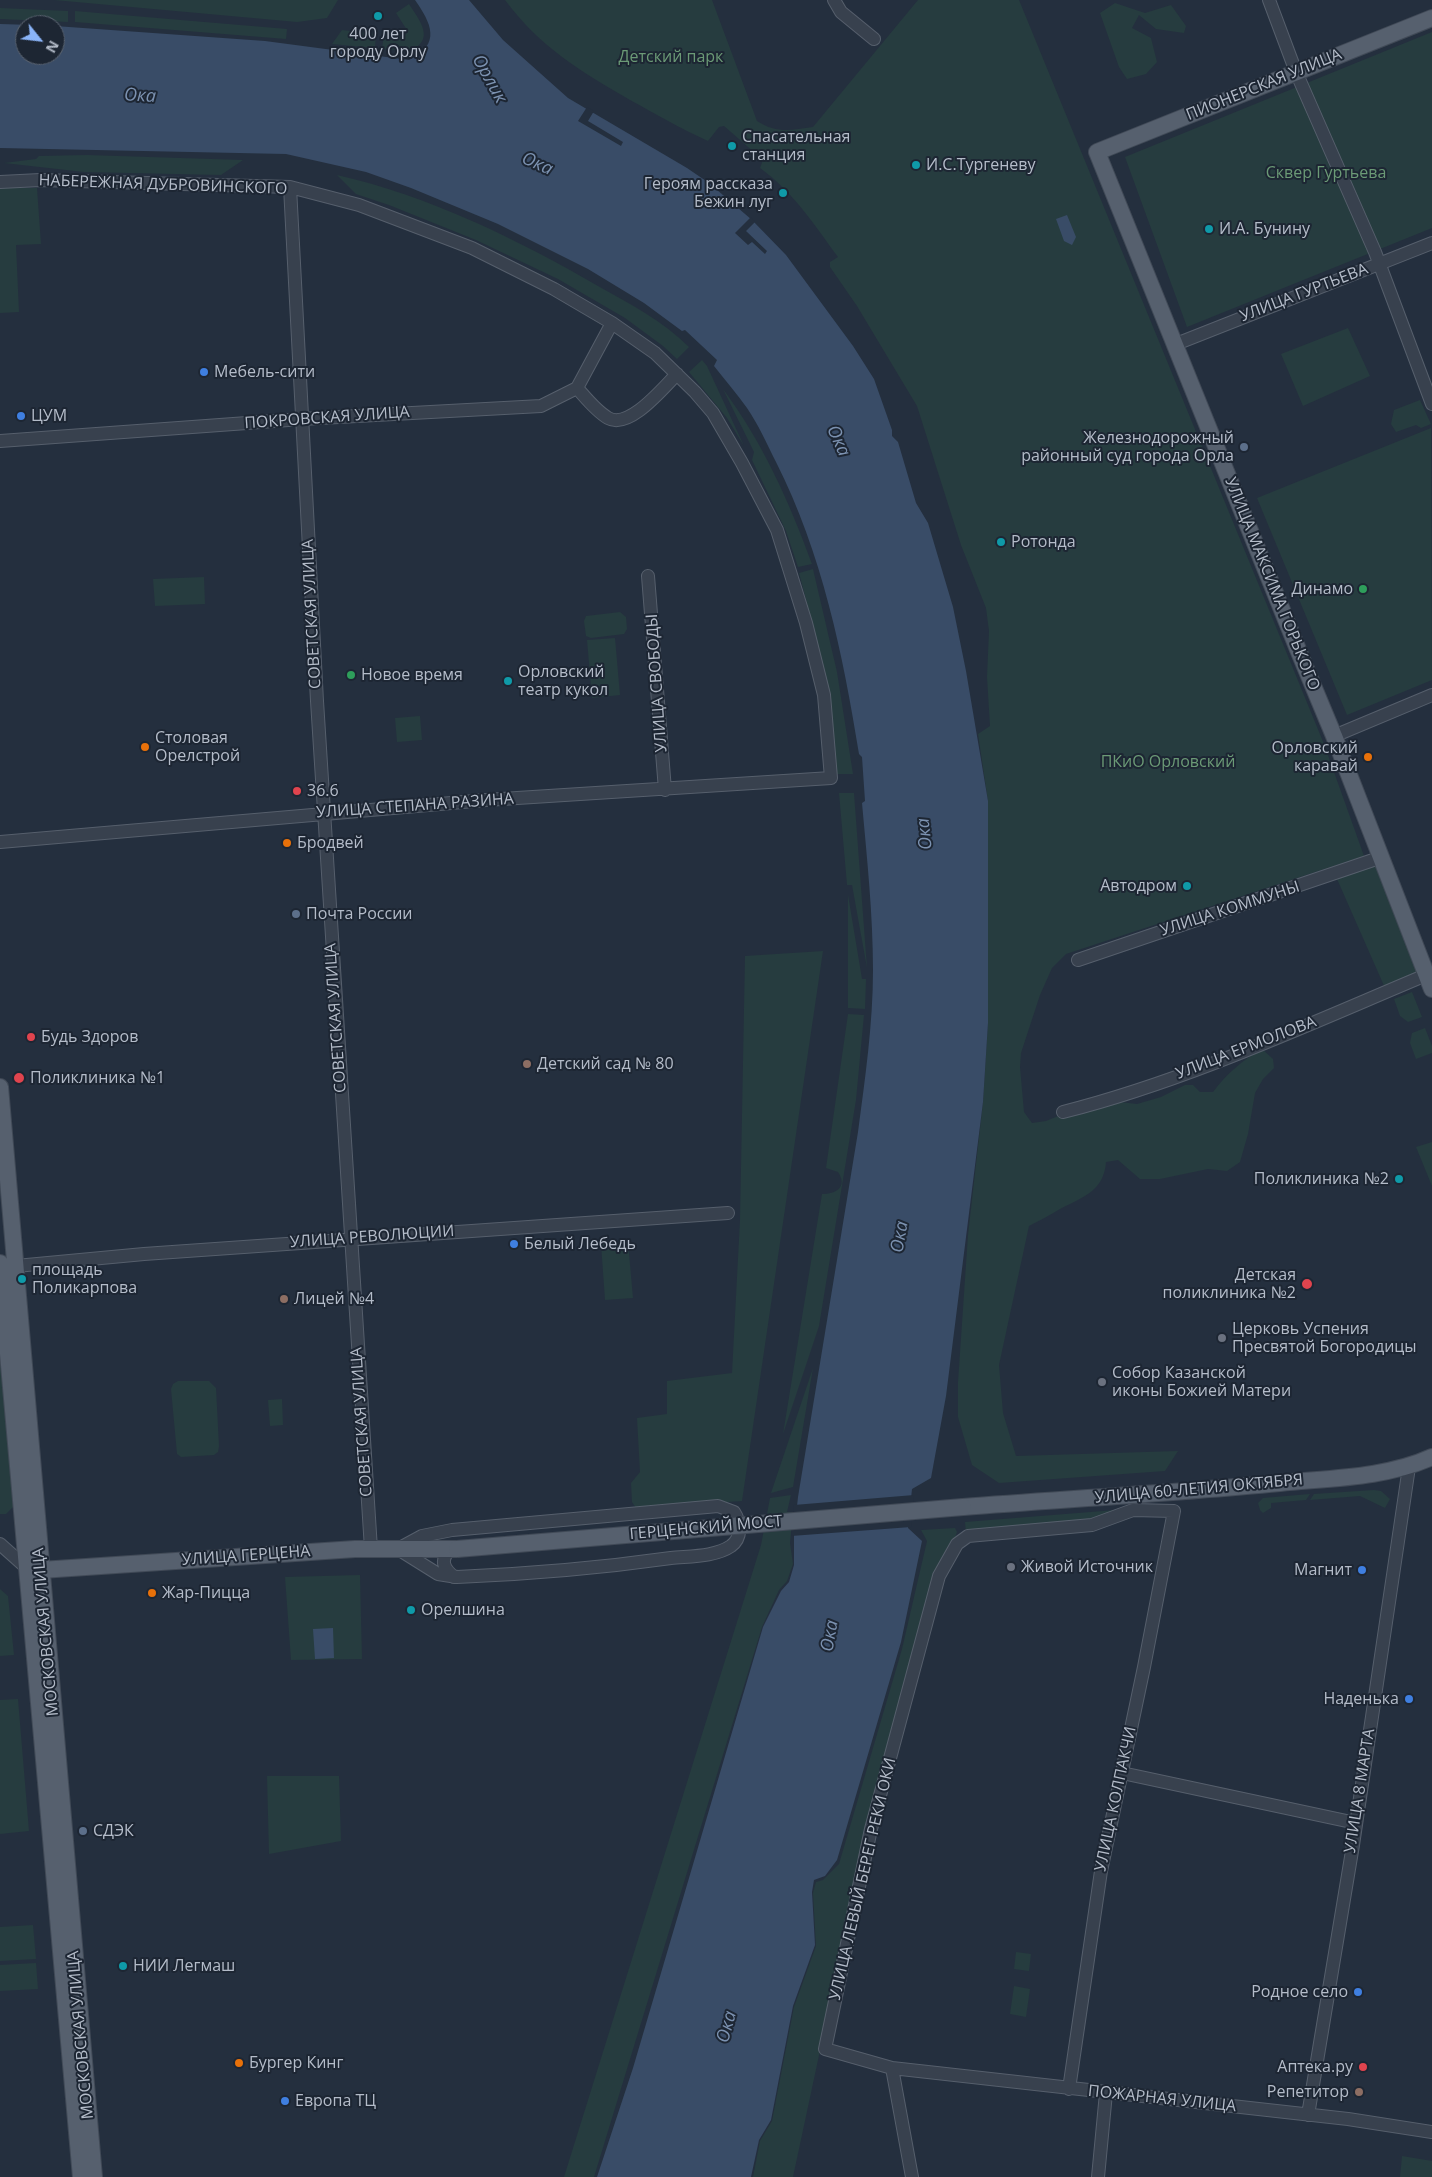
<!DOCTYPE html>
<html>
<head>
<meta charset="utf-8">
<style>
  body { margin:0 }
  #map { position:relative; width:1432px; height:2177px; overflow:hidden; background:#242f3e; font-family:"Open Sans",sans-serif }
  canvas { display:block }
  .north { position:absolute; left:15px; top:15px; width:50px; height:50px; box-sizing:border-box; background:#1d2633; border:1px solid #59626f; border-radius:50%; rotate:119deg; font-size:14px; font-weight:700; line-height:20px; text-align:center; color:#b4bcc9 }
  .north::after { content:''; display:block; margin:auto; width:18px; height:22px; background:#8ab4f8; clip-path:polygon(50% 0,100% 100%,50% 72%,0 100%) }
</style>
</head>
<body>
<div id="map">
<canvas width="1432" height="2177"></canvas>
<div class="north">N</div>
</div>
<script>
const ctx = document.querySelector('canvas').getContext('2d');
ctx.lineJoin = 'round';
function fill(path, color) {
  ctx.fillStyle = color;
  ctx.fill(path, 'evenodd');
}
function trace(path, color, width, dash) {
  ctx.strokeStyle = color;
  ctx.lineWidth = width;
  ctx.lineCap = dash ? 'butt' : 'round';
  ctx.setLineDash(dash || []);
  ctx.stroke(path);
}
function drawText(font, color, halo, rows, align = 'center') {
  ctx.font = font + ' "Open Sans",sans-serif';
  ctx.lineWidth = 4;
  ctx.setLineDash([]);
  ctx.textBaseline = 'middle';
  ctx.strokeStyle = halo;
  ctx.fillStyle = color;
  for (const [text, x, y, turn = 0] of rows) {
    ctx.save();
    ctx.translate(x, y);
    ctx.rotate((+turn || 0) * Math.PI / 180);
    ctx.textAlign = isNaN(turn) ? turn : align;
    if (halo) ctx.strokeText(text, 0, 0);
    ctx.fillText(text, 0, 0);
    ctx.restore();
  }
}
fill(new Path2D(`
  M54 0H338L327 18 297 22Z
  M505 0H712L757 121C777 134 791 130 813 127L918 0H1019L1324 744 1364 856 1066 954 1052 968 1040 995 1021 1053 1020 1067 1024 1112 1032 1123 1046 1121 1078 1108 1120 1102 1137 1104 1161 1097 1185 1085H1193L1200 1092H1213C1227 1073 1242 1061 1262 1049L1273 1059 1274 1068 1263 1079 1255 1093 1248 1134 1240 1162 1227 1171 1208 1169 1160 1179H1140L1118 1160 1106 1162C1104 1191 1083 1197 1060 1209 1050 1215 1039 1221 1029 1226L999 1365 1003 1413 1016 1456 1178 1451 1165 1471 999 1483 972 1465 958 1417V1382L968 1235 983 1102 988 1023V801L978 734 990 726 987 677 989 631 986 608 961 545 917 406 857 306 830 267V262L838 257C813 223 794 193 760 168L763 160 724 126 719 127 708 141C681 129 656 114 630 100 580 71 540 47 505 0Z
  M1115 3 1145 13 1171 5 1186 26 1184 33 1156 29 1139 15 1132 28 1151 38 1157 62 1146 74 1127 79 1119 67 1100 13Z
  M409 4C420 21 436 40 409 51L382 49 384 34 404 35 407 33V30L396 13Z
  M0 8 68 11V22L0 19Z
  M75 11 287 29 286 39 75 22Z
  M342 30 376 34 375 48 332 44Z
  M1432 32V228L1187 327 1125 157Z
  M87 155 243 160 221 175 84 172 4 163 36 159 39 156Z
  M337 175C429 196 517 239 598 286 630 304 663 321 689 347L677 359 663 346 625 318 558 279 476 240 389 205 356 194Z
  M0 188H37L41 244 16 245 19 312 0 313Z
  M1348 328 1370 376 1303 406 1281 354Z
  M702 360 707 366 744 446 727 418 689 372Z
  M723 389C763 443 789 501 812 564L798 567 786 531 752 460 754 452Z
  M1420 400 1431 424 1421 428 1416 425 1396 432 1391 424 1394 410Z
  M1431 428 1432 680 1347 715 1257 498Z
  M813 569 837 672 853 774H837C831 705 817 639 799 573Z
  M204 577 205 604 155 606 153 579Z
  M620 612 626 617 627 629 624 634 591 638 586 636 584 621 586 616Z
  M615 638 620 695 592 698 587 640Z
  M420 716 422 740 397 742 395 718Z
  M839 793H854L867 968 852 885H847Z
  M1377 863 1421 973 1385 988 1337 879Z
  M848 895 862 979H866L865 1009 848 1008Z
  M823 951 742 1501 636 1508 632 1502 631 1483 640 1472 637 1418 667 1414V1381L732 1373 740 1220 745 956Z
  M1412 992 1422 1017 1408 1022 1400 1016 1394 999Z
  M848 1014 864 1015 856 1100 819 1326 783 1434 822 1194C836 1194 848 1187 838 1172L826 1168Z
  M1425 1028 1432 1046V1053L1416 1059 1410 1043 1412 1033Z
  M1432 1142V1186L1416 1147Z
  M628 1242 633 1298 605 1300 601 1244Z
  M0 1337 15 1505 6 1514H0Z
  M813 1368 793 1487 771 1493Z
  M178 1381H209L216 1388 219 1446 218 1452 214 1455 181 1457 177 1454 171 1389 173 1384Z
  M282 1399 283 1425 270 1426 268 1400Z
  M1374 1490 1381 1491 1390 1499 1385 1508 1360 1496 1310 1500 1314 1494Z
  M1310 1494 1306 1500 1271 1503V1508L1263 1513 1260 1510 1258 1503 1263 1498Z
  M791 1495 787 1512H793L790 1543 793 1564 787 1581 779 1590 762 1627 594 2177H564L761 1545 770 1498Z
  M1128 1509 1094 1521 966 1533 965 1522Z
  M955 1528 957 1532 949 1555 938 1574 821 2046 793 2177H753L760 2141 772 2121 794 2007 816 1946 813 1893 816 1882 823 1880 839 1864 902 1649 927 1541 921 1530Z
  M360 1575 362 1659 291 1660 285 1577Z
  M0 1589 8 1596 14 1655 0 1656Z
  M18 1699 29 1831 0 1834V1700Z
  M267 1776H339L341 1841 269 1854Z
  M33 1925 36 1959 0 1961V1927Z
  M1016 1952 1031 1954 1029 1971 1014 1969Z
  M36 1963 38 1989 0 1991V1965Z
  M1014 1986 1030 1989 1026 2017 1010 2014Z
  M1402 2156 1432 2161V2177H1400Z`), '#263c3f');
fill(new Path2D(`
  M415 0H469L503 40 568 98 687 168 709 183 752 220 786 255 853 346 874 379 892 430V436L898 442 916 503 928 523 953 607 966 671 988 801V1023L983 1102 946 1396 931 1478 912 1489 908 1528 922 1541 901 1642 837 1860 825 1876 814 1880 812 1892 815 1945 793 2006 771 2120 759 2140 751 2177H597L633 2068 763 1627 781 1591 789 1582 794 1565V1534L798 1497 858 1132C865 1079 873 1024 873 970 873 914 867 859 862 803L865 801 862 757 859 754C843 654 822 553 776 462 767 444 758 424 747 408 737 394 725 380 714 366L717 360 685 330 682 331 644 303 588 269 498 224 411 188 366 172 286 154 0 148V24L32 25H25V55H55V26L265 41 409 60C442 44 431 23 415 0Z
  M1067 215 1076 237 1072 245 1064 241 1056 219Z
  M333 1628 334 1658 315 1659 313 1629Z`), '#394c67');
fill(new Path2D(`
  M587 107 594 111 588 121 623 142 621 146 578 121Z
  M751 217 755 222 746 231 767 251 765 254 752 242 748 245 735 233Z
  M914 1495 911 1527 791 1536 794 1505Z`), '#242f3e');
const minor = new Path2D(`
  M834 0 841 12 874 39
  M1269 0 1296 72 1375 252 1432 404
  M0 182 40 180 290 187 359 205 472 248 554 289 612 323 655 353 695 392 713 413 742 463 777 530 806 623 824 695 831 778 486 800 0 842
  M290 187 317 701 371 1549
  M1176 344 1432 243
  M577 388C586 398 596 411 608 418 629 430 663 388 677 374
  M0 441 302 419 541 406 577 388 612 323
  M648 576 665 790
  M1334 736 1432 695
  M1078 960 1382 857
  M1063 1112C1186 1081 1309 1024 1426 975
  M16 1266 144 1254 728 1213
  M718 1506 734 1512C741 1523 742 1538 731 1546 715 1557 689 1556 671 1558 600 1568 529 1574 457 1577L438 1574 398 1549 422 1536 452 1530Z
  M0 1544 28 1569
  M450 1549C440 1560 443 1568 454 1577
  M1122 1773 1356 1823
  M892 2068 912 2177
  M1069 2089 1101 1871 1144 1667 1174 1511 1133 1510 1092 1525 968 1536 957 1544 939 1576 871 1829 825 2049 892 2068 1348 2119 1432 2132
  M1308 2115 1353 1845 1409 1467
  M1098 2177 1106 2093`);
const major = new Path2D(`
  M1432 18 1097 152 1299 652 1334 736 1432 989
  M0 1087 94 2177
  M0 1263 81 2177
  M963 1507C1068 1499 1174 1493 1280 1483 1330 1478 1386 1478 1432 1457
  M30 1569 41 1570 355 1549H457`);
trace(minor, '#565f6c', 14);
trace(major, '#414a57', 18);
trace(minor, '#38414e', 12);
trace(major, '#56606e', 16);
const majorBridge = new Path2D(`
  M457 1549 963 1507`);
trace(majorBridge, '#414a57', 18, []);
trace(majorBridge, '#56606e', 16);
for (const [x, y, r, color] of [
  [378,16,5,"#0f9aa8"],
  [732,146,5,"#0f9aa8"],
  [916,165,5,"#0f9aa8"],
  [783,193,5,"#0f9aa8"],
  [1209,229,5,"#0f9aa8"],
  [204,372,5,"#3f7fe0"],
  [21,416,5,"#3f7fe0"],
  [1244,447,5,"#5c6f8a"],
  [1001,542,5,"#0f9aa8"],
  [1363,589,5,"#2e9e5b"],
  [351,675,5,"#2e9e5b"],
  [508,681,5,"#0f9aa8"],
  [145,747,5,"#e8710a"],
  [1368,757,5,"#e8710a"],
  [297,791,5,"#e0444e"],
  [287,843,5,"#e8710a"],
  [1187,886,5,"#0f9aa8"],
  [296,914,5,"#5c6f8a"],
  [31,1037,5,"#e0444e"],
  [527,1064,5,"#8d6e63"],
  [19,1078,6,"#e0444e"],
  [1399,1179,5,"#0f9aa8"],
  [514,1244,5,"#3f7fe0"],
  [22,1279,5,"#0f9aa8"],
  [1307,1284,6,"#e0444e"],
  [284,1299,5,"#8d6e63"],
  [1222,1338,5,"#6b7280"],
  [1102,1382,5,"#6b7280"],
  [1011,1567,5,"#6b7280"],
  [1362,1570,5,"#3f7fe0"],
  [152,1593,5,"#e8710a"],
  [411,1610,5,"#0f9aa8"],
  [1409,1699,5,"#3f7fe0"],
  [83,1831,5,"#5c6f8a"],
  [123,1966,5,"#0f9aa8"],
  [1358,1992,5,"#3f7fe0"],
  [239,2063,5,"#e8710a"],
  [1363,2067,5,"#e0444e"],
  [1359,2092,5,"#8d6e63"],
  [285,2101,5,"#3f7fe0"]
]) {
  const dot = new Path2D();
  dot.arc(x, y, r, 0, 2 * Math.PI);
  ctx.fillStyle = color;
  ctx.fill(dot);
  trace(dot, '#1d2633', 2);
}
drawText('16px', '#b4bcc9', '#1d2633', [
  ["400 лет",378,34,"center"],
  ["городу Орлу",378,52,"center"],
  ["Спасательная",742,137],
  ["станция",742,155],
  ["И.С.Тургеневу",926,165],
  ["Героям рассказа",773,184,"right"],
  ["Бежин луг",773,202,"right"],
  ["И.А. Бунину",1219,229],
  ["Мебель-сити",214,372],
  ["ЦУМ",31,416],
  ["Железнодорожный",1234,438,"right"],
  ["районный суд города Орла",1234,456,"right"],
  ["Ротонда",1011,542],
  ["Динамо",1353,589,"right"],
  ["Орловский",518,672],
  ["театр кукол",518,690],
  ["Новое время",361,675],
  ["Столовая",155,738],
  ["Орелстрой",155,756],
  ["Орловский",1358,748,"right"],
  ["каравай",1358,766,"right"],
  ["36.6",307,791],
  ["Бродвей",297,843],
  ["Автодром",1177,886,"right"],
  ["Почта России",306,914],
  ["Будь Здоров",41,1037],
  ["Детский сад № 80",537,1064],
  ["Поликлиника №1",30,1078],
  ["Поликлиника №2",1389,1179,"right"],
  ["Белый Лебедь",524,1244],
  ["площадь",32,1270],
  ["Поликарпова",32,1288],
  ["Детская",1296,1275,"right"],
  ["поликлиника №2",1296,1293,"right"],
  ["Лицей №4",294,1299],
  ["Церковь Успения",1232,1329],
  ["Пресвятой Богородицы",1232,1347],
  ["Собор Казанской",1112,1373],
  ["иконы Божией Матери",1112,1391],
  ["Живой Источник",1021,1567],
  ["Магнит",1352,1570,"right"],
  ["Жар-Пицца",162,1593],
  ["Орелшина",421,1610],
  ["Наденька",1399,1699,"right"],
  ["СДЭК",93,1831],
  ["НИИ Легмаш",133,1966],
  ["Родное село",1348,1992,"right"],
  ["Бургер Кинг",249,2063],
  ["Аптека.ру",1353,2067,"right"],
  ["Репетитор",1349,2092,"right"],
  ["Европа ТЦ",295,2101]
], 'left');
drawText('16px', '#6b9a76', '#1d2633', [
  ["Детский парк",671,57],
  ["Сквер Гуртьева",1326,173],
  ["ПКиО Орловский",1168,762]
]);
drawText('16px', '#b4bcc9', '#1d2633', [
  ["ПИОНЕРСКАЯ УЛИЦА",1264,85,-22],
  ["НАБЕРЕЖНАЯ ДУБРОВИНСКОГО",163,185,2],
  ["УЛИЦА ГУРТЬЕВА",1304,293,-21],
  ["ПОКРОВСКАЯ УЛИЦА",327,418,-4],
  ["УЛИЦА МАКСИМА ГОРЬКОГО",1272,584,68],
  ["СОВЕТСКАЯ УЛИЦА",312,614,-93],
  ["УЛИЦА СВОБОДЫ",657,683,-94],
  ["УЛИЦА СТЕПАНА РАЗИНА",415,806,-4],
  ["УЛИЦА КОММУНЫ",1230,909,-18],
  ["СОВЕТСКАЯ УЛИЦА",336,1018,-94],
  ["УЛИЦА ЕРМОЛОВА",1246,1048,-21],
  ["УЛИЦА РЕВОЛЮЦИИ",372,1237,-4],
  ["СОВЕТСКАЯ УЛИЦА",362,1422,-94],
  ["УЛИЦА 60-ЛЕТИЯ ОКТЯБРЯ",1199,1489,-5],
  ["ГЕРЦЕНСКИЙ МОСТ",706,1528,-5],
  ["УЛИЦА ГЕРЦЕНА",246,1556,-4],
  ["МОСКОВСКАЯ УЛИЦА",46,1632,-95],
  ["УЛИЦА 8 МАРТА",1360,1791,-81],
  ["УЛИЦА КОЛПАКЧИ",1116,1799,-78],
  ["УЛИЦА ЛЕВЫЙ БЕРЕГ РЕКИ ОКИ",863,1879,-77],
  ["МОСКОВСКАЯ УЛИЦА",81,2035,-95],
  ["ПОЖАРНАЯ УЛИЦА",1162,2099,6]
]);
drawText('italic 18px', '#7c92b1', '#1d2633', [
  ["Орлик",489,79,61],
  ["Ока",140,96,3],
  ["Ока",537,164,24],
  ["Ока",838,441,66],
  ["Ока",925,834,-96],
  ["Ока",900,1237,-80],
  ["Ока",830,1636,-80],
  ["Ока",727,2027,-75]
]);
</script>
</body>
</html>
